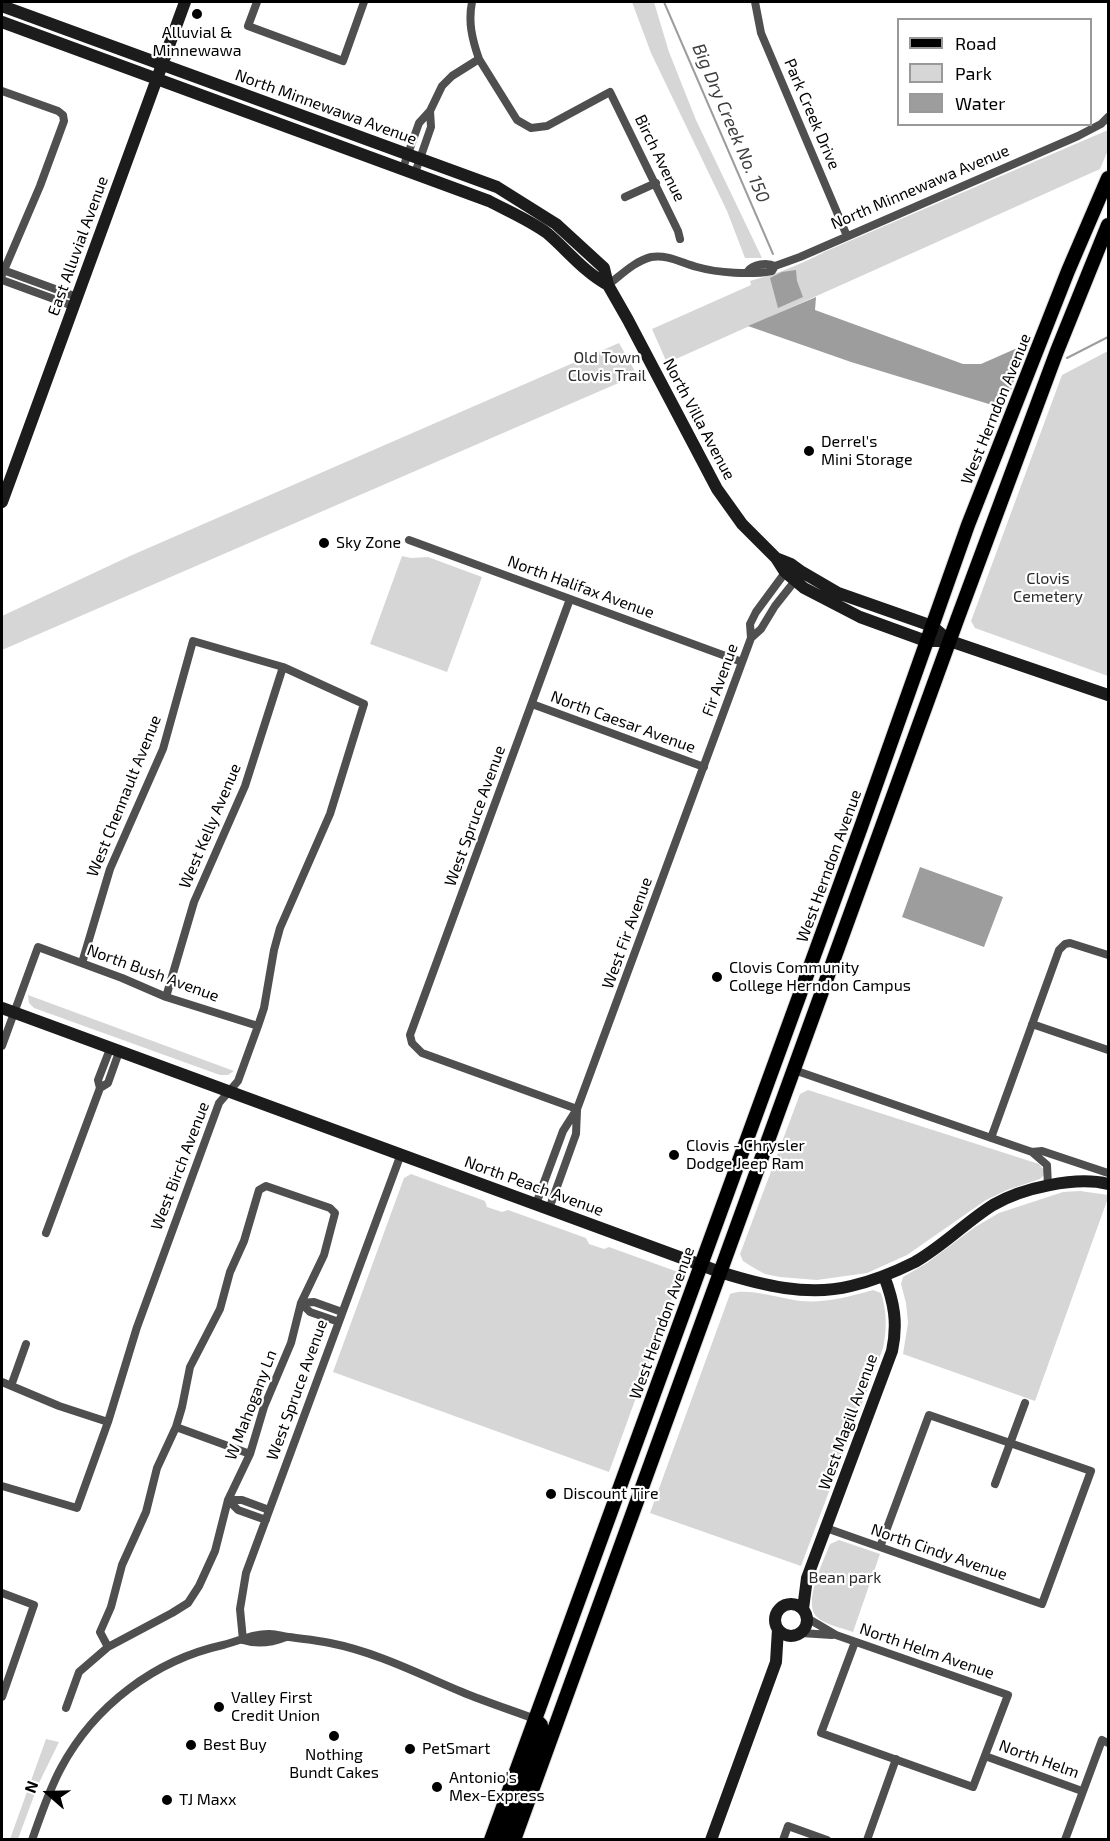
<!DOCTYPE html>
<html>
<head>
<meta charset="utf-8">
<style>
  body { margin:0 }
  #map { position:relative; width:1110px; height:1841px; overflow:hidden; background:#fff; font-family:"Exo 2",sans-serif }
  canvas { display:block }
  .frame { position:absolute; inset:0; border:3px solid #000; pointer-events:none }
  .legend { position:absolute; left:897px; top:18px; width:195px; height:108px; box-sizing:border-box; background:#fff; border:2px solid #999; margin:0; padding:8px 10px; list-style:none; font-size:18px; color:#000 }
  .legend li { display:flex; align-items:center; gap:12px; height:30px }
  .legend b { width:30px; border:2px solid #999 }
  .north { position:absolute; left:18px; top:1763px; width:60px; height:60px; -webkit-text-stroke:4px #fff; paint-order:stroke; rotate:290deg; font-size:16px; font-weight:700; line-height:24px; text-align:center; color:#000 }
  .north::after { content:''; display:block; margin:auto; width:21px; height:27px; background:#000; clip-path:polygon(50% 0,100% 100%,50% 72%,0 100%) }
</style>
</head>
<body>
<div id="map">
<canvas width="1110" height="1841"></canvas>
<div class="frame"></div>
<ul class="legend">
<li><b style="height:8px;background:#000"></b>Road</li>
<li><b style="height:16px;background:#d6d6d6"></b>Park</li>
<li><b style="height:16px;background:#9d9d9d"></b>Water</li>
</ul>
<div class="north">N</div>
</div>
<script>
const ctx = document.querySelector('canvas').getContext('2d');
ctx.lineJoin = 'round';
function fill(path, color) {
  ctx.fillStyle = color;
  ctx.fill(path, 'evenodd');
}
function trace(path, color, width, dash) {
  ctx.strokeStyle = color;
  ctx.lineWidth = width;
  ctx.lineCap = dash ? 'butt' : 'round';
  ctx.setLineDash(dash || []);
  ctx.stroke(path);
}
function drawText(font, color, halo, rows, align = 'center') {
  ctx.font = font + ' "Exo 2",sans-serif';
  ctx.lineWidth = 4.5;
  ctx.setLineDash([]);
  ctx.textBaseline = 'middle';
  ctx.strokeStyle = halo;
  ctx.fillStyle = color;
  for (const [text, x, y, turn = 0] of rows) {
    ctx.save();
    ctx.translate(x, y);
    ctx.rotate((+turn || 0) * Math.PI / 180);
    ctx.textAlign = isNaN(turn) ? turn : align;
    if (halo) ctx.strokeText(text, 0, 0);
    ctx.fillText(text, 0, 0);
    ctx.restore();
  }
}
fill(new Path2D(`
  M632 2H654L669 52 696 120 762 258H745L727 211 651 53Z
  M1108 130V150L1100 169 667 363 652 329 751 285 750 281C776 274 800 265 824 252Z
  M619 343 637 375 2 650V616L130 556Z
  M1108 351V676L975 628 971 621 1062 375Z
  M402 556 411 558 428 557 482 577 447 672 370 644Z
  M28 995 234 1071 228 1075H220L34 1008 29 1003Z
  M808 1090 1039 1164 1044 1170V1175L1040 1179 1007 1190 986 1200 907 1255 867 1273 817 1280 780 1277 765 1274 754 1268 743 1261 740 1254 800 1094Z
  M411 1174 485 1201 487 1207 502 1212 508 1210 586 1238 589 1244 604 1249 609 1247 678 1272 680 1276 609 1472 333 1372 404 1178Z
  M1080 1191 1108 1195V1198L1035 1401 903 1354 908 1323 906 1303 901 1284 903 1277 927 1263 975 1227 999 1213 1063 1192Z
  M873 1290 881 1293C887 1312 887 1329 883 1348L801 1566 650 1513 730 1294C747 1287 781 1299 800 1301 825 1303 849 1297 873 1290Z
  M839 1540 880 1554 853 1632C842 1628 827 1625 818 1618 801 1605 824 1560 830 1544Z
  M46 1739 59 1742 38 1785 18 1839H10Z`), '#d6d6d6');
fill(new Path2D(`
  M796 270 797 281 803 297 778 308 770 278 782 272Z
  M816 297 815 310 963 364H981L1015 349 1025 351 1017 367 1012 388 1002 408 851 362 748 326Z
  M920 867 1003 897 984 947 902 917Z`), '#9d9d9d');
trace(new Path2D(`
  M664 2 773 254
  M1067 358 1108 337`), '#9d9d9d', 2);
const primary = new Path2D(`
  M491 1840 861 827 968 525 1068 271 1108 178
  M503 1840 540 1737 541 1725 535 1719
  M514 1840 957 620 1057 351 1108 225`);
trace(primary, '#dbdbdb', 16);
trace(new Path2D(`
  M257 2 248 26 343 61 364 2
  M755 2 761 33 847 236
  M479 59 517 120 531 128 547 126 610 92 678 231 680 239
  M2 91 58 111 63 115 64 121 40 186 2 275
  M403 168 419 123 430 111 442 86 452 76 479 59C472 39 468 22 472 2
  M415 173 431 127 430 111
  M625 197 656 183
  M3 270 77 297
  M748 271C753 264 767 262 775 266
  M2 280 73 306
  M608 285C621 275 635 261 651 257 667 254 682 263 697 267 718 273 751 275 772 271L775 266 800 257 1078 136 1101 124 1108 117
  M409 540 742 662
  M570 599 410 1035 412 1043 422 1053 577 1109
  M751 638 761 629 775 606 798 577
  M532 704 704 767
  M166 997 194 902 245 786 283 667
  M1032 1024 1108 1050
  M2 1046 38 947 122 978 166 997 258 1026
  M794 1070 1032 1152 1042 1151 1108 1173
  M100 1088 108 1083 119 1052
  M991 1138 1059 950 1065 944 1070 943 1108 955
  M1032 1152 1047 1165 1048 1186
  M536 1204 563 1131 577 1109 751 638 750 624 756 612 787 570
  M549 1209 576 1134 577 1110
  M46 1233 100 1088 98 1080 110 1049
  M339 1322 310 1312 301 1303 314 1302 342 1312
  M2 1382 59 1406 108 1422
  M11 1386 26 1344
  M176 1427 250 1454
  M995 1484 1025 1403
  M2 1486 77 1508 108 1422 137 1327 219 1103 238 1081 258 1026 264 1008 274 950 280 928 330 814 364 704 283 667 193 641 163 749 110 869 82 963
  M266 1520 238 1510 228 1500H242L269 1510
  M826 1528 1042 1604 1091 1471 929 1415 880 1547
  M2 1593 34 1605 2 1697
  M807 1618 836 1635 1008 1695 973 1787 821 1733 855 1642
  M801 1633 832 1635
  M243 1640 240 1609 246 1573 401 1154
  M243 1640C258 1645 271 1643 286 1637
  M66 1708 79 1672 108 1647 100 1632 111 1607 122 1565 146 1512 157 1468 176 1427 182 1407 190 1367 220 1309 230 1272 244 1241 259 1190 266 1186 330 1208 335 1213 324 1255 301 1303 291 1343 264 1407 250 1454 228 1500 215 1551 199 1586 188 1603 172 1613 108 1647
  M985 1756 1082 1791
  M32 1840C41 1815 49 1790 61 1768 94 1706 155 1660 223 1645 239 1641 255 1633 271 1634 277 1634 283 1637 289 1637 303 1639 316 1640 330 1643 376 1652 419 1674 462 1692 486 1702 511 1710 535 1719
  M783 1840 788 1826 827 1840
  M867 1840 896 1759
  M1065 1840 1102 1740 1108 1743`), '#4f4f4f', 8);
trace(new Path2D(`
  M2 6 497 187 556 224 604 268 608 285 628 320 717 489 742 524 776 558 785 572 804 588 860 617 926 641H950L1108 695
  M2 22 489 201C508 211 529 220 547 233 567 250 584 272 608 285
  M2 502 185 2
  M776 558 791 564 802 572 838 593 932 626 950 641
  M2 1008 720 1272C761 1285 808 1297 851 1286 873 1281 895 1272 915 1262 943 1246 966 1222 993 1205 1022 1188 1076 1176 1108 1184
  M775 1620a16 16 0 1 1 32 0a16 16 0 1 1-32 0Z
  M803 1609 807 1578 892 1351C898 1323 894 1302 884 1276
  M711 1840 776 1662 778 1629`), '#1c1c1c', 12);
trace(primary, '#000', 14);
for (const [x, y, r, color] of [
  [197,14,6,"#000"],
  [809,451,6,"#000"],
  [324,543,6,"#000"],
  [717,977,6,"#000"],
  [674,1155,6,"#000"],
  [551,1494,6,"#000"],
  [219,1707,6,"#000"],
  [334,1736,6,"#000"],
  [191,1745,6,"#000"],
  [410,1749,6,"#000"],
  [437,1787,6,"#000"],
  [167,1800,6,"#000"]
]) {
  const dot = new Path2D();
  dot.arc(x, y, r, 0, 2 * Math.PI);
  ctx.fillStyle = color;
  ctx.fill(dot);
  trace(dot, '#fff', 2);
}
drawText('16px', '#000', '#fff', [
  ["Alluvial &",197,33,"center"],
  ["Minnewawa",197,51,"center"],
  ["Derrel's",821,442],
  ["Mini Storage",821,460],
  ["Sky Zone",336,543],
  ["Clovis Community",729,968],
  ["College Herndon Campus",729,986],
  ["Clovis - Chrysler",686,1146],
  ["Dodge Jeep Ram",686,1164],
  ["Discount Tire",563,1494],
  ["Valley First",231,1698],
  ["Credit Union",231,1716],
  ["Best Buy",203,1745],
  ["PetSmart",422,1749],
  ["Nothing",334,1755,"center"],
  ["Bundt Cakes",334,1773,"center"],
  ["Antonio's",449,1778],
  ["Mex-Express",449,1796],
  ["TJ Maxx",179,1800]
], 'left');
drawText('16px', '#000', '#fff', [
  ["North Minnewawa Avenue",326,107,20],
  ["Park Creek Drive",812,114,67],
  ["Birch Avenue",660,158,64],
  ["North Minnewawa Avenue",920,187,-23],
  ["East Alluvial Avenue",78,246,-70],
  ["West Herndon Avenue",996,409,-68],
  ["North Villa Avenue",699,419,62],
  ["North Halifax Avenue",581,587,20],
  ["Fir Avenue",720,680,-70],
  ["North Caesar Avenue",623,722,20],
  ["West Chennault Avenue",124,796,-68],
  ["West Spruce Avenue",475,816,-70],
  ["West Kelly Avenue",210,826,-67],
  ["West Herndon Avenue",829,866,-70],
  ["West Fir Avenue",627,933,-70],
  ["North Bush Avenue",153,973,20],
  ["West Birch Avenue",180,1166,-69],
  ["North Peach Avenue",534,1186,20],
  ["West Herndon Avenue",662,1323,-70],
  ["West Spruce Avenue",297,1390,-70],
  ["W Mahogany Ln",251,1405,-69],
  ["West Magill Avenue",848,1422,-70],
  ["North Cindy Avenue",939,1552,19],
  ["North Helm Avenue",927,1651,19],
  ["North Helm",1039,1759,20]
]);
drawText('16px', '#2d2d2d', '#fff', [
  ["Old Town",607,358],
  ["Clovis Trail",607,376],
  ["Clovis",1048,579],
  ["Cemetery",1048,597],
  ["Bean park",845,1578]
]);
drawText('italic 18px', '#3e3e3e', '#fff', [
  ["Big Dry Creek No. 150",731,123,67]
]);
</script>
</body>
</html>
